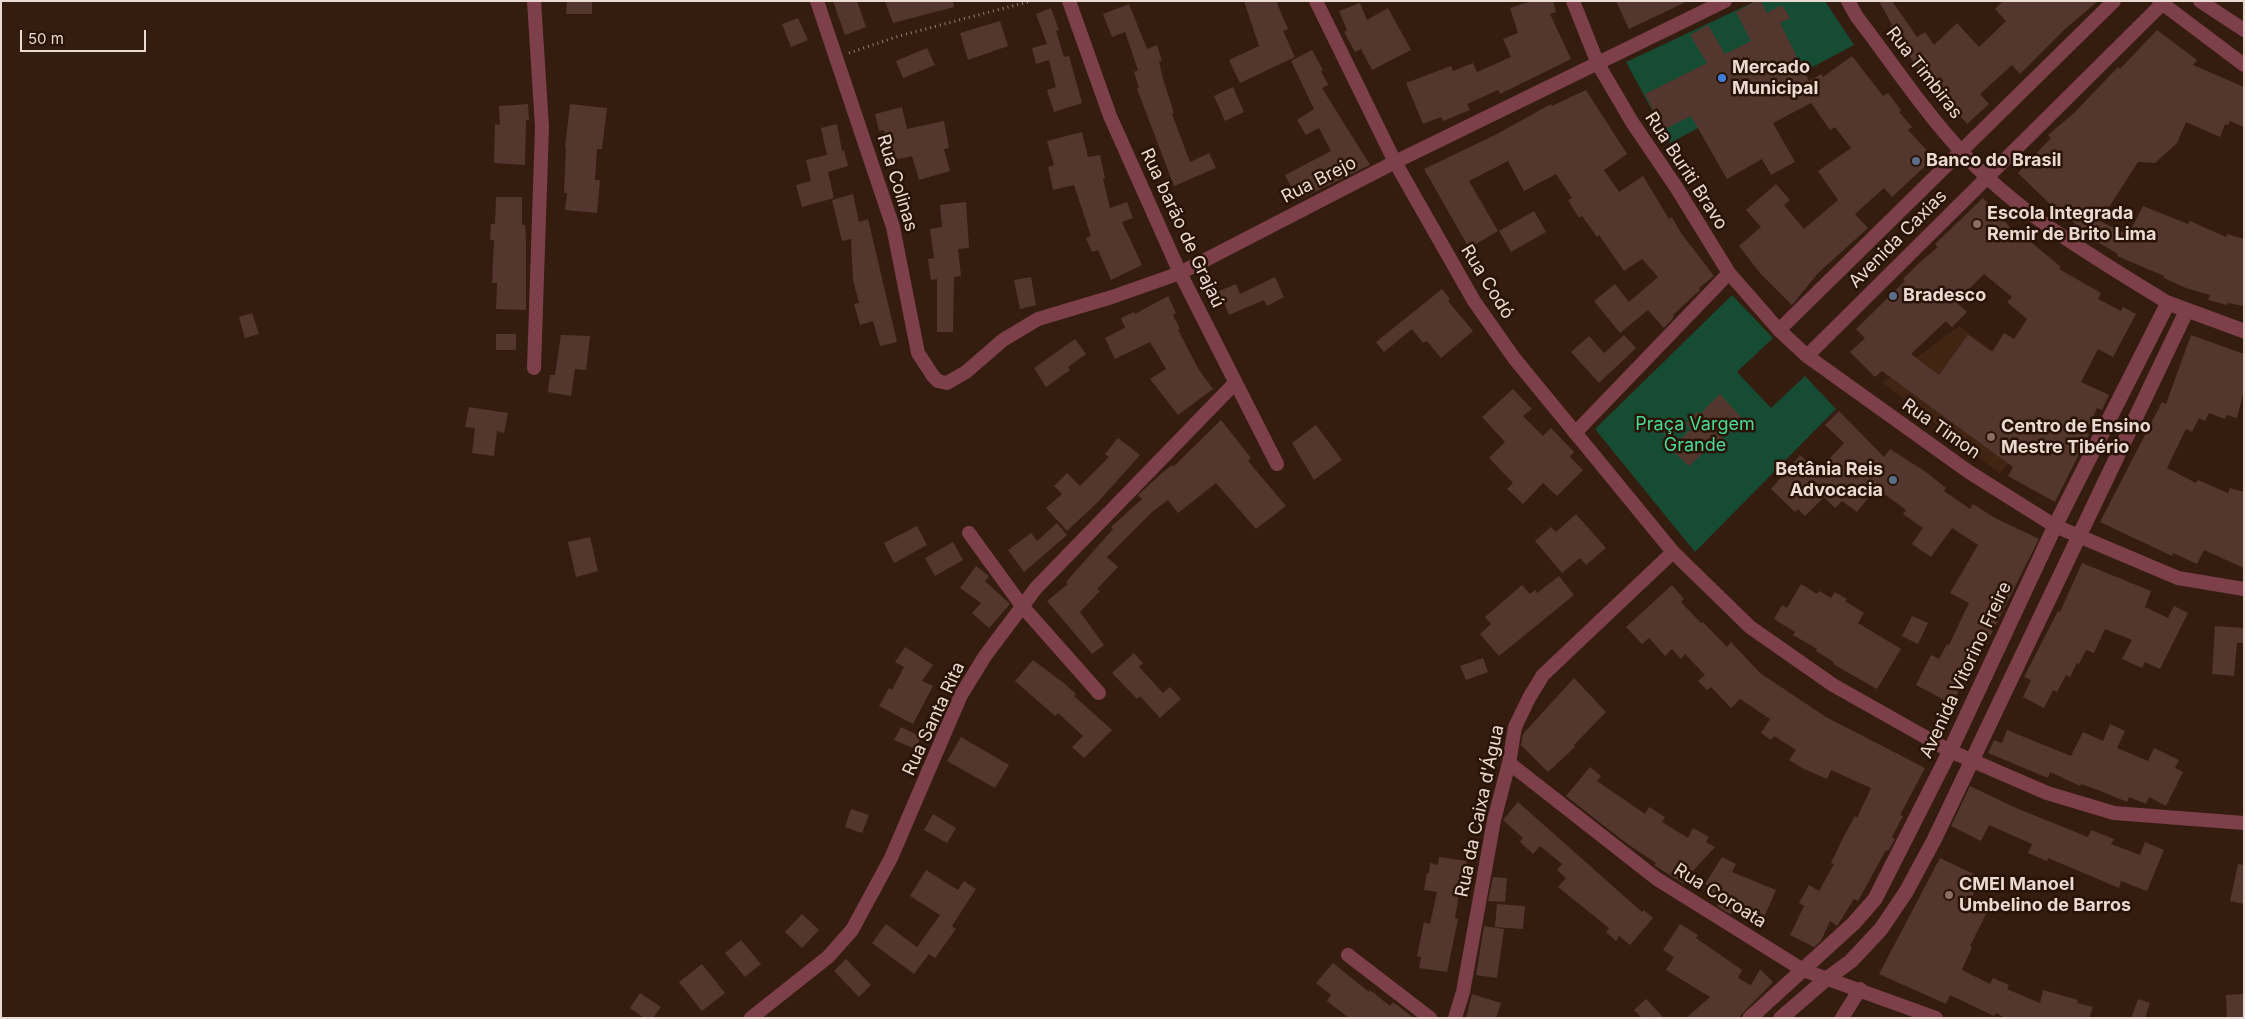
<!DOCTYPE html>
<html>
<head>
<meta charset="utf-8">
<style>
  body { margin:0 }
  #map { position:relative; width:2245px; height:1019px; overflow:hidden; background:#341c0f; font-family:Inter,sans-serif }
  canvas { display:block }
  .frame { position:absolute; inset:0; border:2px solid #eadad1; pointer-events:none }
  .scale { position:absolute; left:20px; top:30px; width:126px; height:22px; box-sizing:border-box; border:2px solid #eadad1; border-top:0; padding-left:6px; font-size:15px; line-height:18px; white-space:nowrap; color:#eadad1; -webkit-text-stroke:4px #291306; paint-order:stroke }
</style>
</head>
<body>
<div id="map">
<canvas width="2245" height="1019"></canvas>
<div class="frame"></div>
<div class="scale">50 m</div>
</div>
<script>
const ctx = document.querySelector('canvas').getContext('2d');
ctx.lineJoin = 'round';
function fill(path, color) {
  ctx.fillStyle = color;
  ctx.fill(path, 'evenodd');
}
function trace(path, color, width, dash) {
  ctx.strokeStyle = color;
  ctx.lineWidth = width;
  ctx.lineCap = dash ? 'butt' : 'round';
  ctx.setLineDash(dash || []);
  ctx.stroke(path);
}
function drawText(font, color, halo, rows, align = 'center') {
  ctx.font = font + ' Inter,sans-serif';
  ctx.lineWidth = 5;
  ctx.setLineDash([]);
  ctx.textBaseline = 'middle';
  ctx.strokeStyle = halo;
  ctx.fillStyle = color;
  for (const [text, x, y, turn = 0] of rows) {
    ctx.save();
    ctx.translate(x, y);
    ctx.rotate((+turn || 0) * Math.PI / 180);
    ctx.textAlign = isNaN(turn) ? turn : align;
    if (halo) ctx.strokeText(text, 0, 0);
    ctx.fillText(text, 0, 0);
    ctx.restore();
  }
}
fill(new Path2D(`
  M1959 326 2059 399 2000 474 1883 383Z`), '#412412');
fill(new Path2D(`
  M1756 1H1825L1854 45 1670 143 1626 62Z
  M1732 295 1773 338 1737 372 1771 408 1805 376 1836 409 1695 552 1595 429Z`), '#174c34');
fill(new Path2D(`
  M567 1H592V14H566Z
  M833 1H857L866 27 845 35Z
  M885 1H953L954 7 893 23Z
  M1244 1H1276L1288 29 1283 31 1295 57 1240 83 1229 60 1259 46Z
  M1531 1H1553L1556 12 1550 14 1571 59 1500 94 1498 90 1467 104 1470 110 1443 121 1441 117 1423 124 1406 83 1451 66 1453 71 1473 63 1477 72 1511 57 1503 39 1518 33 1510 8Z
  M1616 1H1688L1629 29Z
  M1756 1H1761L1767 13 1782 5 1790 18 1780 23 1809 81 1821 74 1823 77 1852 56 1883 96 1888 93 1901 110 1899 112 1912 127 1908 130 1934 158 1892 197 1884 188 1855 214 1868 228 1819 272 1792 305 1760 273 1739 246 1761 227 1746 210 1776 184 1790 200 1784 205 1804 229 1838 200 1818 171 1851 148 1835 127 1830 130 1811 103 1773 123 1795 162 1771 175 1762 159 1727 179 1691 116 1663 130 1645 94 1707 63 1690 35 1708 25 1725 54 1751 41 1736 12Z
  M1879 1H1892L1917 37 1925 32 1934 45 1957 23 1979 47 2006 21 1995 9 2003 1H2098L2065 29 2020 74 2012 65 1980 94 1989 104 1967 124 1916 66 1890 26 1892 25Z
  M1360 3 1367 20 1388 8 1411 50 1372 70 1361 49 1355 52 1344 32 1347 30 1339 11Z
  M1129 4 1147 49 1157 45 1162 61H1159L1163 79 1174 113 1172 114 1190 162 1209 153 1216 168 1174 186 1137 89 1139 88 1134 72 1138 70 1125 32 1112 37 1103 14Z
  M1051 8 1059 30 1056 31 1064 57 1069 56 1082 103 1054 112 1047 90 1056 87 1049 60 1036 64 1032 48 1047 44 1036 14Z
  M798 18 808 40 791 47 782 24Z
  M1000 21 1008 46 968 60 960 33Z
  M2157 30 2197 60 2193 65 2244 87V127L2230 121 2228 125 2225 124 2220 137 2186 122 2177 143 2155 163 2138 162 2100 221 2128 235 2143 206 2188 224 2190 221 2226 237 2227 234 2244 239V306L2228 303 2227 305 2208 300 2210 295 2186 288 2164 278V276L2117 256 2118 254 2072 227 2075 223 2058 212 2018 173 2051 138 2048 135 2074 113 2118 67 2120 69Z
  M927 48 935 65 903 78 896 61Z
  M1312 50 1323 70 1321 71 1328 85 1322 88 1370 165 1298 200 1285 175 1331 151 1319 128 1306 135 1297 120 1314 109 1291 61Z
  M1233 87 1244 112 1225 121 1214 96Z
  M1586 90 1627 154 1604 170 1619 192 1643 176 1669 219 1672 217 1681 233 1714 276 1699 288 1700 290 1673 315 1674 317 1664 328 1648 310 1620 333 1594 301 1615 284 1629 302 1658 277 1642 259 1624 271 1599 235 1597 237 1582 216 1579 218 1568 200 1572 198 1556 174 1524 191 1508 161 1469 181 1498 231 1469 248 1424 169 1495 135 1551 104 1552 106Z
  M528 104 529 120H526L525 165 494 163 495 124 500 125 499 106Z
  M570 104 607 108 602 149H597L595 180H600L597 213 565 210 567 193H564L566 147H565Z
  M902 107 907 129 944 121 949 148 944 149 950 171 919 180 912 156 890 161 884 130 879 131 875 114Z
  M837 124 842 151 844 150 848 166 828 172 834 198 802 207 796 185 811 181 806 160 827 155 821 128Z
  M1082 132 1088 157 1100 155 1105 178 1103 179 1110 208 1127 202 1133 218 1122 222 1142 265 1111 280 1098 250 1092 252 1086 238 1091 236 1074 185 1053 190 1048 167 1054 165 1047 141Z
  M853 194 859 222 868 219 897 342 880 346 873 321 860 325 854 304 859 303 853 280 851 239 842 241 832 200Z
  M496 197H522V225H525L526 241V310L496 309 497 283H492L494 240H490L491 224H495Z
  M1983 198 2023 241 2026 238 2061 267 2059 269 2101 293 2098 299 2121 311 2123 307 2136 314 2113 357 2098 349 2081 382 2109 395 2102 410 2097 408 2086 433 2089 434 2055 502 2008 476 2013 467 1882 371 1875 377 1850 352 1865 338 1856 329 1905 281 1903 279 1918 264 1938 247 1935 244ZM1984 274 2012 297 2007 302 2027 319 2014 339 2004 333 1992 352 1968 335 1939 375 1911 354 1946 321 1952 327 1967 312 1956 302Z
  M966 202 969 248 958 249 961 276 954 277 953 332H937V279L931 280 928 259 934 258 930 229 942 227 940 205Z
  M1534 211 1546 232 1511 252 1499 231Z
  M1031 277 1036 305 1020 309 1014 280Z
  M1275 277 1284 297 1267 306 1264 300 1229 315 1219 291 1236 284 1240 294Z
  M1442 289 1450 299 1448 301 1473 331 1441 358 1427 341 1423 343 1412 329 1384 352 1376 342Z
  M1168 296 1176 313 1173 315 1180 329 1178 330 1199 370 1213 389 1178 415 1150 379 1166 369 1150 342 1115 359 1105 338 1125 328 1121 318 1134 312 1135 314Z
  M252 313 259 334 245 338 239 317Z
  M496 334H516V350H496Z
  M561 335 590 336 586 370 575 369 571 396 548 392 550 375H555Z
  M1624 335 1636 348 1599 383 1571 352 1589 336 1604 353Z
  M2191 335 2244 354V390L2237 418 2226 415 2225 419 2209 413 2205 421 2199 418 2192 432 2186 429 2167 468 2196 483 2198 480 2228 493 2230 488 2244 492V568L2204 550 2197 564 2173 553 2172 556 2100 522 2162 402 2166 404Z
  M1075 339 1086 354 1068 367 1070 370 1046 387 1034 368Z
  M1513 389 1532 409 1523 416 1543 436 1551 428 1574 452 1570 457 1583 470 1557 496 1543 483 1523 504 1507 489 1513 483 1489 458 1505 442 1482 417Z
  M1720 394 1741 417 1721 436 1725 440 1713 452 1709 447 1689 466 1671 449 1691 429 1686 423 1697 412 1700 414Z
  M469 407 508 413 504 433 497 431 494 456 472 453 475 428 465 427Z
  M1839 411 1884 457 1890 449 1926 472 1946 488 1944 491 1970 509 1973 504 1995 518 2039 539 1979 658 1966 684 1963 682 1952 704 1916 685 1931 655 1939 659 1947 644 1949 645 1969 603 1950 593 1978 545 1952 528 1931 557 1912 544 1923 528 1903 514 1906 510 1876 488 1857 512 1842 501 1835 508 1824 497 1805 516 1798 509 1795 512 1771 489 1800 455 1818 471 1844 443 1825 425Z
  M1221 420 1251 458 1248 461 1286 506 1256 529 1216 483 1178 513 1168 500 1152 512 1107 557 1118 567 1097 589 1100 591 1080 612 1104 645 1092 654 1047 601 1068 584 1066 582 1113 529 1111 527 1142 499 1138 495 1163 472 1172 465 1173 467Z
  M1316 425 1342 460 1314 480 1292 443Z
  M1118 438 1140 455 1099 501 1067 531 1046 508 1062 494 1054 486 1067 473 1080 486 1109 457 1105 454Z
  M1576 514 1606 548 1586 565 1580 558 1562 573 1535 541 1551 527 1556 532Z
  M1057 523 1067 535 1024 572 1008 550 1031 533 1037 541Z
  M917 526 927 545 894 563 884 543Z
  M590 537 598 571 576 577 568 542Z
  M953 542 963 560 935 576 925 558Z
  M2082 563 2151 591 2145 607 2168 618 2174 606 2188 613 2160 669 2145 662 2142 668 2122 659 2132 640 2105 629 2094 653 2086 650 2079 664 2077 663 2070 677 2066 675 2057 692 2053 690 2044 708 2023 697 2031 680 2024 677 2058 611 2060 612Z
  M976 566 989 576 985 581 1010 604 989 628 972 613 981 603 960 588Z
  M1559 576 1574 595 1499 656 1480 634 1491 624 1485 617 1522 585 1530 594 1535 590 1537 593Z
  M1801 584 1817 594 1819 591 1831 598 1835 592 1847 599 1845 601 1864 613 1858 623 1901 649 1877 689 1833 664 1834 662 1816 651 1817 649 1793 635 1795 632 1774 619 1782 605 1787 608Z
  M1672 585 1684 599 1681 602 1701 623 1703 622 1727 647 1731 642 1760 673 1826 717 1925 768 1900 815 1903 816 1892 837 1895 839 1888 851 1886 850 1858 901 1854 899 1837 926 1830 921 1821 941 1814 947 1790 935 1804 906 1799 903 1809 885 1819 891 1834 864 1831 863 1844 836 1855 816 1857 818 1871 788 1831 770 1827 779 1802 768 1789 760 1796 750 1774 736 1771 740 1761 733 1770 719 1740 699 1731 708 1711 687 1707 690 1698 681 1705 675 1685 654 1681 659 1672 649 1665 656 1649 638 1642 644 1626 627Z
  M1912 616 1928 623 1918 644 1902 636Z
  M2215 626 2244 628V643H2237L2234 676 2212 674Z
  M905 647 933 665 922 681 933 686 913 724 879 706 889 688 892 690 904 667 895 662Z
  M1134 653 1143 663 1139 667 1163 693 1170 687 1181 699 1160 718 1140 696 1137 699 1112 673Z
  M1483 658 1488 672 1466 680 1460 666Z
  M1033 660 1065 684 1076 694 1074 696 1112 730 1084 758 1072 747 1083 736 1058 713 1055 716 1015 681Z
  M1574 678 1606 712 1574 745 1575 747 1548 772 1521 745 1523 734Z
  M2110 724 2125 731 2117 748 2148 761 2154 748 2179 760 2175 768 2183 772 2166 806 2149 797 2146 804 2129 797 2127 802 2098 790 2081 784 2080 786 2050 772 2048 778 1988 753 1994 740 2002 743 2007 730 2071 756 2083 732 2103 741Z
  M901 727 921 737 915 749 894 740Z
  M961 737 1009 765 995 788 947 761Z
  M1590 767 1601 776 1597 781 1645 814 1649 807 1665 817 1662 822 1688 838 1693 828 1709 837 1706 842 1715 847 1689 875 1684 884 1654 865 1656 863 1626 843 1566 796Z
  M1970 786 2016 808 2088 837 2091 830 2114 839 2111 844 2140 855 2145 842 2164 850 2147 891 2121 881 2119 888 2048 858 2047 861 2028 853 2032 844 1989 825 1981 841 1951 826Z
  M1518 802 1642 912 1644 910 1653 918 1630 945 1619 936 1616 941 1606 932 1609 928 1558 887 1566 878 1557 870 1562 864 1540 846 1533 854 1520 842 1523 838 1503 820Z
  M851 809 869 815 862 833 845 827Z
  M933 814 956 828 947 843 924 830Z
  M1439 857 1467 861 1465 876 1462 875 1455 918 1458 919 1447 972 1419 968 1421 957 1417 956 1424 922 1430 924 1437 892 1424 890 1427 873H1429L1430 863 1438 865Z
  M1722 857 1736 864 1732 872 1776 890 1762 922 1733 910 1731 914 1726 912 1717 906 1719 902 1707 896 1712 888 1705 884Z
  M1940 858 1982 878 1971 899 1989 908 1970 946 1972 947 1962 970 1990 984 1993 978 2009 985 2007 989 2040 1003 2043 990 2078 1000 2077 1003 2093 1007 2089 1018H2005L1996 1013 1994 1016 1950 995 1946 1004 1879 974Z
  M2238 864 2244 865V904L2230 901Z
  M926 870 958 890 964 881 976 889 952 926 956 929 935 958 929 954 914 974 872 943 886 924 917 947 940 915 910 896Z
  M1493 877 1507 878 1505 902 1488 901Z
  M1497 904 1525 906 1523 929 1495 927Z
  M802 914 819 930 802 948 785 932Z
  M1680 924 1698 935 1696 938 1742 970 1738 978 1751 985 1760 969 1773 982 1738 1018H1686L1710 997 1666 970 1674 957 1663 950Z
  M1484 926 1504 929 1497 978 1476 975Z
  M741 940 761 964 745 977 725 953Z
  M846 959 871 985 859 997 834 971Z
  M1333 963 1369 992 1370 990 1390 1006 1393 1002 1414 1018H1349L1327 1001 1331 995 1316 983Z
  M702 964 725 993 702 1011 679 982Z
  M640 993 661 1007 653 1018H644L630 1008Z
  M1472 994 1501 1003 1496 1018H1466Z
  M2244 994V1018H2227L2226 995Z
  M1646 999 1664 1018H1642L1634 1010Z
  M2138 999 2150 1003 2145 1018H2131Z`), '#53372f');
trace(new Path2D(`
  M849 53 899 36 1031 1`), '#948076', 3, [1, 4]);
trace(new Path2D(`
  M817 1 893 227 918 353 933 376 938 381 947 383 966 372 1003 340 1038 319 1112 297 1180 273 1395 162 1725 1
  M1069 1 1110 116 1180 273 1277 464
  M1316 1 1395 162 1474 301 1514 358 1673 552 1750 627 1833 685 1950 751 2047 793 2114 813 2244 823
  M1573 1 1598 64 1632 122 1676 187 1729 273 1779 330 1807 356 1969 472 2055 526 2178 578 2244 589
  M1848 1 1857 17C1891 61 1923 110 1961 151 2019 215 2096 258 2168 303
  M2159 1 2244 65
  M2200 1 2244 30
  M1779 330 2114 1
  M1807 356 2165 1
  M534 368 542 127 534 1
  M1575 433 1729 273
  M969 533 1022 606 1099 693
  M1509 763 1657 879 1803 970 1936 1018
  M1348 955 1430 1018
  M751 1018 828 957 852 930 891 858 961 695 985 656 1036 588 1235 383
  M1455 1018 1463 992 1494 820 1509 763 1515 727 1529 698 1543 675 1673 552
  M1842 1018 1860 989`), '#7d404b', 14);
trace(new Path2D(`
  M1750 1018 1854 923 1875 899 1950 751 2055 526 2168 303 2244 331
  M1781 1018 1825 980 1851 961 1881 929 1906 892 1934 840 2187 310`), '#7d404b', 15);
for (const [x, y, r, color] of [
  [1722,78,5,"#3f7fe0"],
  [1916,161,5,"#5c6f8a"],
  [1977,224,5,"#8d6e63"],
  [1893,296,5,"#5c6f8a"],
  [1991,437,5,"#8d6e63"],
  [1893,480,5,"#5c6f8a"],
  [1949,895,5,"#8d6e63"]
]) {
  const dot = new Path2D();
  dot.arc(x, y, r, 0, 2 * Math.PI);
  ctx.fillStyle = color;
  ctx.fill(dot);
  trace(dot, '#291306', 2);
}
drawText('bold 18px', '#eadad1', '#291306', [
  ["Mercado",1732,68],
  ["Municipal",1732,89],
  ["Banco do Brasil",1926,161],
  ["Escola Integrada",1987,214],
  ["Remir de Brito Lima",1987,235],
  ["Bradesco",1903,296],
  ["Centro de Ensino",2001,427],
  ["Mestre Tibério",2001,448],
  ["Betânia Reis",1883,470,"right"],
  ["Advocacia",1883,491,"right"],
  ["CMEI Manoel",1959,885],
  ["Umbelino de Barros",1959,906]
], 'left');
drawText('18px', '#eadad1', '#291306', [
  ["Rua Timbiras",1924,73,52],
  ["Rua Buriti Bravo",1686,171,57],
  ["Rua Brejo",1319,180,-27],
  ["Rua Colinas",897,183,73],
  ["Rua barão de Grajaú",1182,228,65],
  ["Avenida Caxias",1898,239,-45],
  ["Rua Codó",1487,282,58],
  ["Rua Timon",1941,429,35],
  ["Avenida Vitorino Freire",1966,670,-65],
  ["Rua Santa Rita",934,719,-65],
  ["Rua da Caixa d'Água",1480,811,-78],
  ["Rua Coroata",1720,896,32]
]);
drawText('18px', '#46dd9c', '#291306', [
  ["Praça Vargem",1695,425],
  ["Grande",1695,446]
]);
</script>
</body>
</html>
